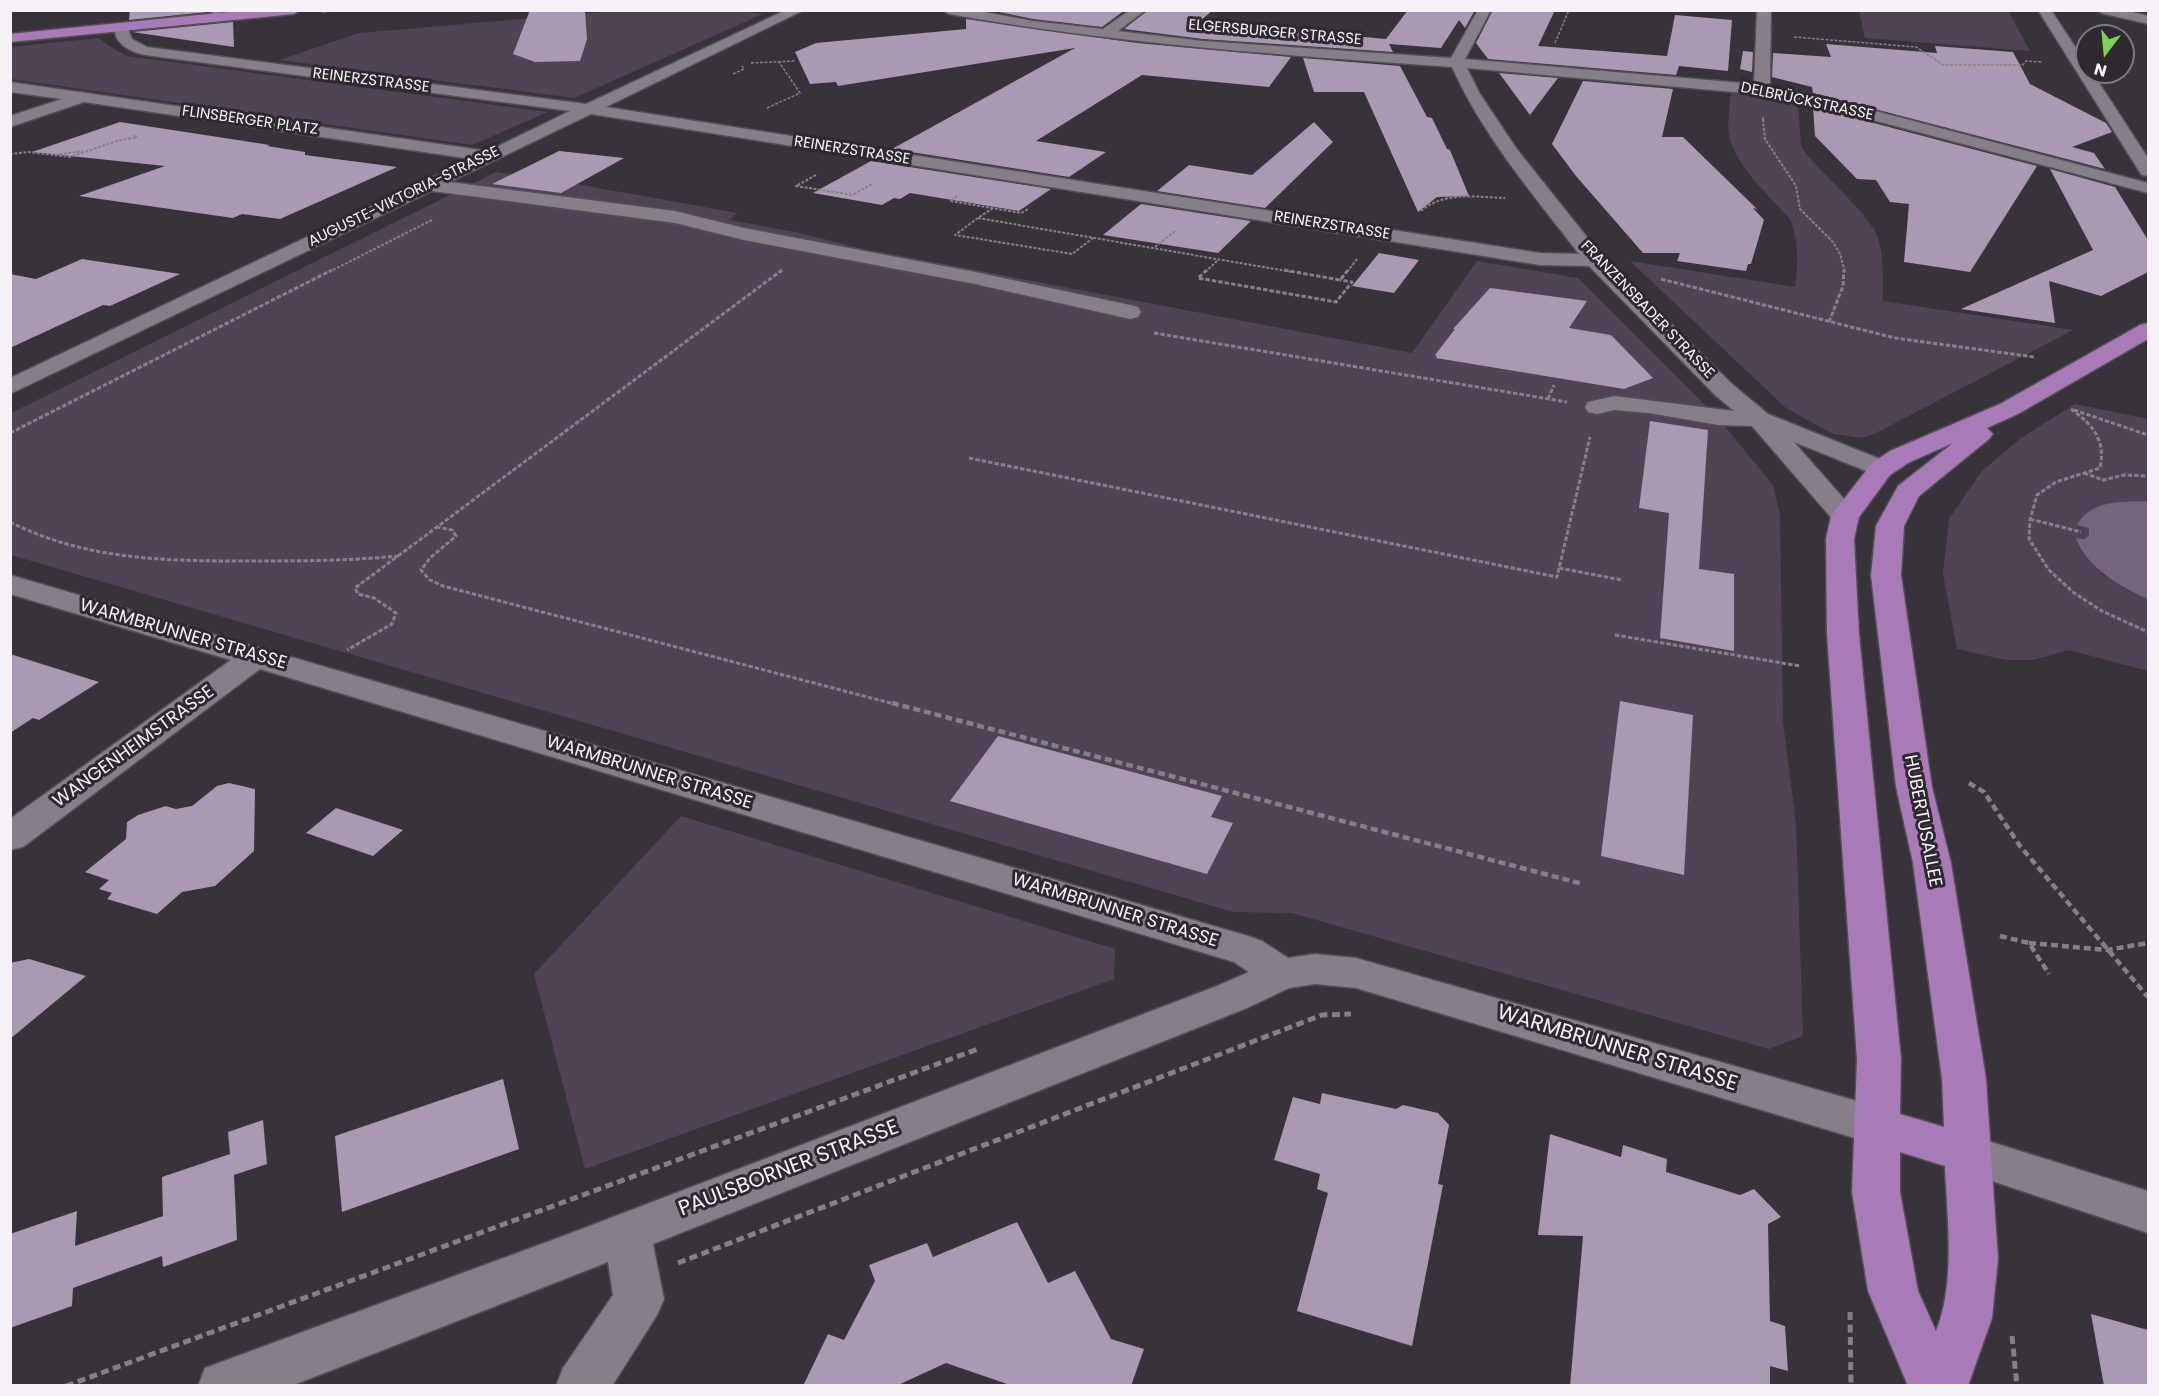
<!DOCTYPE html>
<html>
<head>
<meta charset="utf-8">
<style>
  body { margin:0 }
  #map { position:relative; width:2159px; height:1396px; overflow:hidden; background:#38323b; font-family:Poppins,sans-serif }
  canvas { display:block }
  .frame { position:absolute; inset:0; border:12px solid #f6f2f7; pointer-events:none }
  .north { position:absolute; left:2075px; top:24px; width:60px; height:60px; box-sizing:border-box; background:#2e2831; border:2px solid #7e7980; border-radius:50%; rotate:196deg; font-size:16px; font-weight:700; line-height:24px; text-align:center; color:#f6f2f7 }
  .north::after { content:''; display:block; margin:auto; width:21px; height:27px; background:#7dd154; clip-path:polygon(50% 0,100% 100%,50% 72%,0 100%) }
</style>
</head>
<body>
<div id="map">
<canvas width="2159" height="1396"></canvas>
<div class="frame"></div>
<div class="north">N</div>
</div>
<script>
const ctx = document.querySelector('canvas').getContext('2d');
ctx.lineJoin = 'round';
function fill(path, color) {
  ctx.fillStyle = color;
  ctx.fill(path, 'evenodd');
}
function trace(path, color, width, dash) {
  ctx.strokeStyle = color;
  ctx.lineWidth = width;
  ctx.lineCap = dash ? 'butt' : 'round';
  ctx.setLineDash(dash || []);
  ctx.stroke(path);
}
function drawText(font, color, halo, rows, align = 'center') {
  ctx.font = font + ' Poppins,sans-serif';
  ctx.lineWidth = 6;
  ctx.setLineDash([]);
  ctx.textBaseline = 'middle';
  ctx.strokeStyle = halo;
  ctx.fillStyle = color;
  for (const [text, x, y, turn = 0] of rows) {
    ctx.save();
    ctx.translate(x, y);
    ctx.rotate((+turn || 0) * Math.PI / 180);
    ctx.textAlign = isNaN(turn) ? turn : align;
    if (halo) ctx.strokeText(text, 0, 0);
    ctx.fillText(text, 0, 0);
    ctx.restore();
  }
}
fill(new Path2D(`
  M626 10H727L763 14 574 98 279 60 359 33Z
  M1859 11H2008L2030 51 1865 38Z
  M99 38 109 46 127 56 548 112 472 145 11 79V47Z
  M1731 92 1798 105 1801 145 1807 155C1823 174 1871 217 1877 236 1885 256 1882 280 1883 301L2073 330 1876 433 1863 438 1833 434 1786 408 1630 261 1795 287C1798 264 1799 241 1790 219 1771 198 1733 163 1729 135 1727 122 1730 106 1731 92Z
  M496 172C578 183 658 199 738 213L728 220 796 232 859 248 1412 353 1477 261 1578 278 1718 418 1773 485 1780 515 1783 721 1796 824 1803 1036 1769 1049 1292 913 1233 912 11 555V413Z
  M2075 404 2148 419V501L2118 502 2078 525 2089 528V535L2085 539 2077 538 2102 574 2148 599V671L2069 650 2033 660H2006L1957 649 1943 574 1949 519 1981 472 2021 438Z
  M681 816 1115 949 1114 979 585 1169 534 974Z`), '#514356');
fill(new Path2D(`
  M2148 501V599C2119 586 2088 569 2076 538L2085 539 2089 535V528L2077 525C2091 499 2123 502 2148 501Z`), '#76637d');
fill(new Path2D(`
  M130 10H207L208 12 129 20Z
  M530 10H585L587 39 580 61 535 62 513 54Z
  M989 10H1125L1102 27 1033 19Z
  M1148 10H1213L1199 22 1386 39 1408 10H1475L1465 28 1459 20 1441 48 1389 44 1393 52 1203 39 1124 29Z
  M1493 10H1555L1538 46 1667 56 1675 15 1732 20 1728 71 1679 66 1676 75 1488 59 1476 43Z
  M966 19 1137 43 1291 57 1269 87 1142 75 1036 141 1106 152 1069 177 892 149 1075 48 838 86 836 82 810 84 795 52 816 43 966 29Z
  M233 22 234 47 132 32Z
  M1826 44 1937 53 1935 46 2013 52 2030 84 2106 123 2112 132 2072 147 2094 153 2105 169 1813 93 1812 87 1772 77 1773 53 1831 57Z
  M1743 51 1753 52 1752 72 1740 69Z
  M1303 58 1400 66 1427 117 1432 118 1447 149 1450 150 1469 196 1437 197 1418 212 1364 92H1314Z
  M1499 73 1558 78 1530 115Z
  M1583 81 1673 89 1662 137H1683L1757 209 1753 208 1764 220 1751 264H1748L1746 271 1677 261 1680 253H1643L1576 176 1552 144Z
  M1813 107 2037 166 1970 272 1904 262 1909 204 1890 202 1876 180 1857 179 1815 136Z
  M120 122 270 145 267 146 305 152V155L397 167 280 219 242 214 233 218 79 196 165 166 32 152Z
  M1314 122 1333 142 1265 208 1157 191 1189 165 1252 175Z
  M559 151 624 158 561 193 492 184Z
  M871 161 1051 189 1019 211 910 193 900 199 894 198 882 205 813 193Z
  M2050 169 2115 187 2148 240V272L2101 296 2049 281 2055 323 1961 309 2093 250Z
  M1141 204 1251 221 1218 253 1103 235Z
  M1379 253 1419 260 1394 293 1352 286Z
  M82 259 180 274 110 306 103 305 10 348V274L36 279Z
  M1490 288 1587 301 1569 328 1611 335 1653 378 1624 389 1436 358 1437 356 1435 355 1455 329H1453Z
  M1650 421 1708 430 1699 569 1734 574V651L1660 638 1669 513 1639 508Z
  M10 654 99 682 39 720 33 718 10 733Z
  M1620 701 1693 715 1684 875 1601 856Z
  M998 736 1222 796 1211 817 1233 823 1207 874 950 801Z
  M229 783 255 789 254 851 215 886 182 892 157 914 107 899 112 893 99 889 109 880 85 872 126 839 127 822 138 815 166 806 176 809 192 806 217 786Z
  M336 808 403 830 373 856 306 833Z
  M29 959 86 976 10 1039V963Z
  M503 1079 519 1149 342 1212 335 1136Z
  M1322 1093 1396 1109 1403 1105 1438 1113 1449 1125 1438 1184 1443 1185 1412 1346 1297 1311 1328 1193 1317 1189 1320 1174 1274 1160 1293 1097 1320 1104Z
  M263 1120 267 1164 234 1175 237 1240 163 1267 162 1256 73 1288 72 1306 10 1328V1234L77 1211 75 1246 163 1216 162 1177 230 1154 228 1132Z
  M1550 1134 1621 1157 1623 1145 1667 1159 1666 1172 1740 1195 1754 1189 1781 1217 1768 1224 1770 1321 1785 1326 1788 1371 1770 1366V1386H1570L1583 1236 1538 1235Z
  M1017 1222 1048 1283 1075 1271 1111 1339 1144 1349 1131 1386H1013L946 1363 896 1386H803L828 1334 844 1340 875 1281 869 1265 927 1243 933 1257Z
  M2091 1314 2148 1330V1386H2104Z`), '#ab98b3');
const minor = new Path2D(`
  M209 10H223V11L216 15Z
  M786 10H804L606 107 1540 253 1579 254C1533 194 1483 136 1452 67 1283 55 1116 44 949 14L943 10H974L1033 21 1103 29 1130 10H1146L1118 31 1203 41 1451 58 1478 10H1491L1465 59 1754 84 1757 10H1771L1770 87 1819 96 2148 183V193L1812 104 1756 94 1467 68 1480 94 1516 148 1602 256 1732 384 1768 414 1890 463 1894 469 1890 475 1881 477 1794 442 1859 516 1855 522 1845 524 1835 522 1752 426 1718 425 1649 413 1614 410 1597 414 1588 412 1585 407 1588 402 1614 396 1734 411 1714 394 1589 266 1540 265 591 114 450 182 675 211 744 228 975 272 1130 305 1138 307 1141 312 1138 317 1130 319 975 284 744 240 675 223 432 191 10 394V378L471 159 84 102 10 127V116L62 99 10 92V82L488 151 570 111 145 55C130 52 110 42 116 24H126L132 39 147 47 586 104Z
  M2038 10H2051L2087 65V72H2092L2148 158V176L2142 175 2139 171Z
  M2100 10H2125L2148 16V24L2101 13Z
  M10 575 1248 936 1262 941 1288 958 1315 954 1356 958 1878 1107 1894 1113 1901 1126 1894 1139 1878 1145 1356 988 1315 984 1289 988 1247 1008 653 1244 664 1299 657 1315 612 1386H556L563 1368 613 1295 608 1262 291 1386H198L205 1368 566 1235 1217 986 1249 972 1234 962 260 669 23 847 10 850V819L231 660 10 594Z
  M1969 1135 2148 1191V1233L1953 1168 1946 1154 1953 1140Z`);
const major = new Path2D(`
  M248 10H300L294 14 10 42V34Z
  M2148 323V339L2018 414 1987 428 1993 434 1989 439 1919 496 1904 526 1901 575 1932 787 1951 863 1986 1079 1998 1259 1992 1318 1968 1386H1908L1868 1291 1852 1192 1857 1059 1827 634 1826 539 1831 516 1872 463 1890 451 2000 404 2140 325ZM1953 443 1898 486 1876 526 1871 575 1896 787 1913 863 1942 1079 1944 1127 1900 1114 1901 1059 1859 634 1854 539 1859 517 1890 475 1908 463ZM1900 1152 1945 1166C1947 1217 1956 1283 1936 1331L1918 1291 1900 1192Z`);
trace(minor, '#534e55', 3);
trace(major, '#534e55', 3);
trace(new Path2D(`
  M323 12 343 10
  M1794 37 1916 47 1943 65H2023L2026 61 2042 62
  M1555 43 1569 10
  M751 63 795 61
  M733 74 744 69 742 66
  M767 108 800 93 779 62
  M1763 120V117`), '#858087', 1.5, [3, 1.5]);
trace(new Path2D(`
  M1763 119 1765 139 1796 186 1800 209 1833 242 1840 254 1845 272
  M10 154 29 152 70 157 117 141 137 137 132 135
  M55 155 83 151
  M816 175 796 186 852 195 872 184
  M957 196 950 201 1021 213 1028 209
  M993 208 978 218 1292 272
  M1421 211C1444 191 1477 197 1505 198
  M978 218 955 235 1072 254 1093 238
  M1155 247 1175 231
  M329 272 432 220
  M780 272 782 270
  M1205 272 1218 260
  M1347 272 1357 259`), '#858087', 2, [3, 1.5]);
trace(new Path2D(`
  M1207 270 1198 278 1336 302 1352 282 1340 280
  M1284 270 1340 280 1348 270
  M1661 279 1895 338 2034 357
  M1829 322 1843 286 1844 270
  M1154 333 1567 402
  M1548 399 1554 385
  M2071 409C2093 425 2106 440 2100 468L2056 482 2037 495 2030 520 2029 539 2049 570 2074 593 2102 611 2148 632
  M2074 410 2148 435
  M10 433 332 270
  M969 458 1557 577 1590 437
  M2084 473 2103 480 2124 475 2148 476
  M2030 519 2081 532
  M10 522C86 560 163 561 247 561 297 561 348 561 398 556L355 588 358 594 374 598 396 613 392 624 347 650
  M436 527 452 530 456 536 430 558 421 570 430 580 443 586 898 705
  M398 556 782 270
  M1559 568 1622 580
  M1615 635 1800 666`), '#858087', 3, [4.5, 2]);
trace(new Path2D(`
  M892 703 1583 884
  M1969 783 1984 792 2020 846 2148 997
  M2000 936 2029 943 2049 974
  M2029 943 2107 950 2148 943`), '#858087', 4.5, [7, 4]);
trace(new Path2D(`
  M678 1263 1322 1015 1351 1014
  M1850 1312 1851 1386
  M2012 1336 2017 1386
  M66 1386 978 1049`), '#858087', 5, [8, 4.5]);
fill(minor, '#867e88');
fill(major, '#a87ab7');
drawText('15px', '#f6f2f7', '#2e2831', [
  ["ELGERSBURGER STRASSE",1275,33,5],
  ["REINERZSTRASSE",371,81,7],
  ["DELBRÜCKSTRASSE",1807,102,12],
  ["FLINSBERGER PLATZ",250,121,8],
  ["REINERZSTRASSE",852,151,9],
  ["AUGUSTE-VIKTORIA-STRASSE",404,197,-26],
  ["REINERZSTRASSE",1332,226,9],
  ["FRANZENSBADER STRASSE",1647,310,46]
]);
drawText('18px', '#f6f2f7', '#2e2831', [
  ["WARMBRUNNER STRASSE",183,635,16],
  ["WANGENHEIMSTRASSE",134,747,-36],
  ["WARMBRUNNER STRASSE",649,773,17],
  ["HUBERTUSALLEE",1922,821,79],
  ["WARMBRUNNER STRASSE",1115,911,17]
]);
drawText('21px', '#f6f2f7', '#2e2831', [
  ["WARMBRUNNER STRASSE",1617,1049,17],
  ["PAULSBORNER STRASSE",789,1169,-21]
]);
</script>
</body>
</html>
